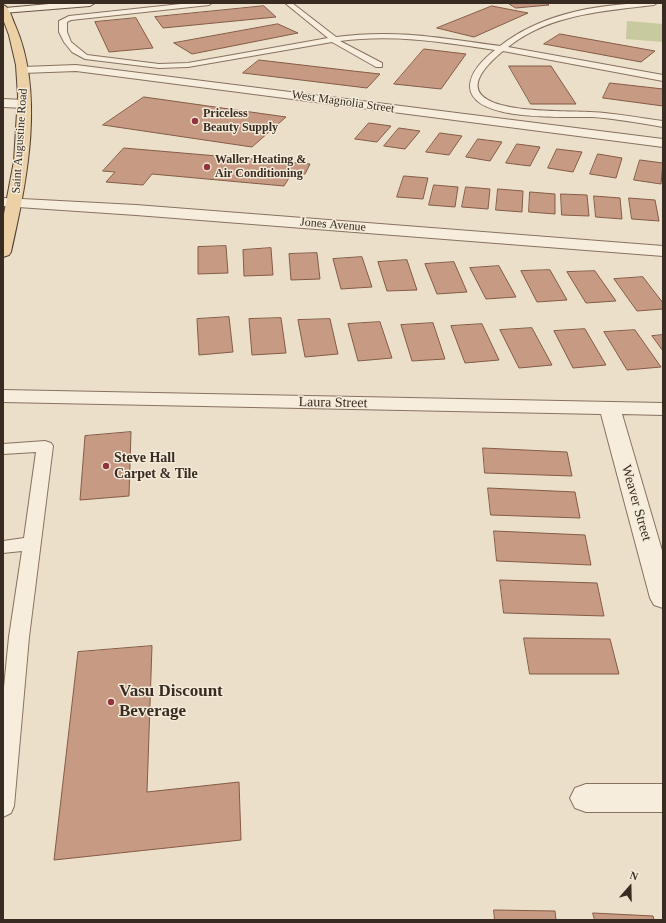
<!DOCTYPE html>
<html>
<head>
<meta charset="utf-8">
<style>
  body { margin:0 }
  #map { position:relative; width:666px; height:923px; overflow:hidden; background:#ebdfc9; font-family:Georgia,serif }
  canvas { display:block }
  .frame { position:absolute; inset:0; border:4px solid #382b22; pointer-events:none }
  .north { position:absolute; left:610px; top:867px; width:40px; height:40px; -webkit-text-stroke:3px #f3ead8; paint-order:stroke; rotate:20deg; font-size:11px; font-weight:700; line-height:16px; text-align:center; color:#382b22 }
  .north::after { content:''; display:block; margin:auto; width:14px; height:18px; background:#382b22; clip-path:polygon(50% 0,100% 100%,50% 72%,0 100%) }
</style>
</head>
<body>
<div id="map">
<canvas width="666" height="923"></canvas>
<div class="frame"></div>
<div class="north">N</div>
</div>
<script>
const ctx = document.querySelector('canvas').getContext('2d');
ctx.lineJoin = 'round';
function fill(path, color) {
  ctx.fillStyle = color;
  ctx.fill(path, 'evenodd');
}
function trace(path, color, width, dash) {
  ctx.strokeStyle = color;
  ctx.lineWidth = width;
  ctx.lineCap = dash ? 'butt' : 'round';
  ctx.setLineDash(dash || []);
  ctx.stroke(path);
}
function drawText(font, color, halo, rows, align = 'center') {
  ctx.font = font + ' Georgia,serif';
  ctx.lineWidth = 3;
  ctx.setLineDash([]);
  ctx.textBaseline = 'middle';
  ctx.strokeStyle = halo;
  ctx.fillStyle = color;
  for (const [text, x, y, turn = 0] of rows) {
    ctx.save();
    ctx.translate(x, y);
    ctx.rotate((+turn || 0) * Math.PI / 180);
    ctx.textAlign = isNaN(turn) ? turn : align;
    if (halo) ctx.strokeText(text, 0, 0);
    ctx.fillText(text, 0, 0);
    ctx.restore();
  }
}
fill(new Path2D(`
  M627 21 663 24V42L626 39Z`), '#c7c99e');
const building = new Path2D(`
  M508 3H546L549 5 516 8Z
  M264 6 276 17 163 28 155 17Z
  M492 6 528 13 474 37 437 28Z
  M136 18 153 48 109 52 95 22Z
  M278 24 298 33 192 54 174 43Z
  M560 34 655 51 641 62 544 44Z
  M424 49 466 54 441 89 394 84Z
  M259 60 353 71 380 74 367 88 243 73Z
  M509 66H551L576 104H531Z
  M610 83 663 89V106L603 98Z
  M144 97 286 117 252 147 103 125Z
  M369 123 391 126 377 142 355 139Z
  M399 128 420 131 405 149 384 146Z
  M440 133 462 136 449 155 426 152Z
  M478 139 502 142 490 161 466 157Z
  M517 144 540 147 530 166 506 163Z
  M124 148 310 164 305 174 292 173 284 186 152 174 143 185 106 182 115 172 103 171Z
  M557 149 582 152 573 172 548 168Z
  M598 154 622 158 616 178 590 174Z
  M640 160 663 163 661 184 634 180Z
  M404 176 428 178 423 199 397 197Z
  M434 185 458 187 455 207 429 205Z
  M466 187 490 189 488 209 462 207Z
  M498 189 523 191 522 212 496 210Z
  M530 192 555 194V214L529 212Z
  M561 194 587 195 589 216 562 215Z
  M594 196 620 198 622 219 596 217Z
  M629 198 655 200 659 221 632 219Z
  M226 246 228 273 198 274V247Z
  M271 248 273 275 244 276 243 250Z
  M317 253 320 279 291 280 289 254Z
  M362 257 372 287 341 289 333 259Z
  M407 260 417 290 387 291 378 262Z
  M454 262 467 292 437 294 425 264Z
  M499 266 516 297 486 299 470 268Z
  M550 270 567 300 537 302 521 271Z
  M595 271 616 301 586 303 567 272Z
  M643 277 663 303V309L637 311 614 279Z
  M229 317 233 352 199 355 197 319Z
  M281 318 286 353 252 355 249 319Z
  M330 319 338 354 305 357 298 320Z
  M380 322 392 358 358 361 348 324Z
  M433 323 445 359 412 361 401 325Z
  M482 324 499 360 465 363 451 326Z
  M532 328 552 365 519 368 500 330Z
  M585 329 606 365 573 368 554 331Z
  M635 330 661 367 627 370 604 332Z
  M663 335V351L652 336Z
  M131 432 129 496 80 500 85 436Z
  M483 448 567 452 572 476 485 473Z
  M488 488 575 492 580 518 491 515Z
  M494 531 585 535 591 565 497 561Z
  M500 580 597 583 604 616 504 613Z
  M524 638 610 639 619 674H530Z
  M152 646 147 792 239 782 241 840 54 860 78 652Z
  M494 910 555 911 556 920H495Z
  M593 913 653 916 654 920H595Z`);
fill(building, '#c69a83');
trace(building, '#845b47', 1);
const lane = new Path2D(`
  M190 3H212L209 5 71 20 67 22V32L71 42 87 55 159 64 188 63 328 38 285 3H292L336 37C395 29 442 38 500 46 543 12 604 3 657 3L654 5C604 11 549 14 508 47L663 75V81L503 51C423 117 555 110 590 112 615 113 639 118 663 121V127C640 123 617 119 593 117 569 116 472 123 470 87 470 71 485 58 495 50 443 42 393 34 340 41L382 63V67H376L332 42 188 67 159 68 85 59 72 52 64 42 59 32V21L69 16Z
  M45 441 51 443 53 446 29 637 14 806 11 813 3 817V697L9 637 22 551 3 553V541L24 538 36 452 3 454V444Z`);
const street = new Path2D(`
  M76 65 663 139V147L76 71 23 73 17 70 23 67Z
  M3 99 24 100 30 104 24 108 3 107Z
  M3 198 136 205 663 246V256L136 215 3 206Z
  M3 390 663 403V415L622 414 663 554V608L654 605 650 598 601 414 3 402Z
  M586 784H663V812H586L575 808 570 798 575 788Z`);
const secondary = new Path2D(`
  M60 3H95L90 6 3 13V9L5 8Z`);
const primary = new Path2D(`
  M3 5C10 7 12 19 15 25 45 93 27 182 11 252L9 255 3 257V219L14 161 18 96 16 65 9 35 3 19Z`);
trace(lane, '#87725f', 2);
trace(street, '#87725f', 2);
trace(secondary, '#695342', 2);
trace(primary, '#554133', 2);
fill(lane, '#f7eddc');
fill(street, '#f7eddc');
fill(secondary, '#f7eddc');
fill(primary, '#ebd1a5');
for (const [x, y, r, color] of [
  [195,121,4,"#91343b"],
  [207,167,4,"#91343b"],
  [106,466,4,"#91343b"],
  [111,702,4,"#91343b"]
]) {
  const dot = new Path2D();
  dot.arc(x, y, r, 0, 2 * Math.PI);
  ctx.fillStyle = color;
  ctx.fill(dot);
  trace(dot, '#f3ead8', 1.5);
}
drawText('12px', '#382b22', '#f3ead8', [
  ["West Magnolia Street",343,102,8],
  ["Saint Augustine Road",20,141,-86],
  ["Jones Avenue",333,225,5]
]);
drawText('bold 12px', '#382b22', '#f3ead8', [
  ["Priceless",203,114],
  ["Beauty Supply",203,128],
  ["Waller Heating &",215,160],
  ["Air Conditioning",215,174]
], 'left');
drawText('14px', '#382b22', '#f3ead8', [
  ["Laura Street",333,403,1],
  ["Weaver Street",636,503,74]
]);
drawText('bold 14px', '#382b22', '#f3ead8', [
  ["Steve Hall",114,458],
  ["Carpet & Tile",114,474]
], 'left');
drawText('bold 17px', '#382b22', '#f3ead8', [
  ["Vasu Discount",119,692],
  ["Beverage",119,712]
], 'left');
</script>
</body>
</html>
